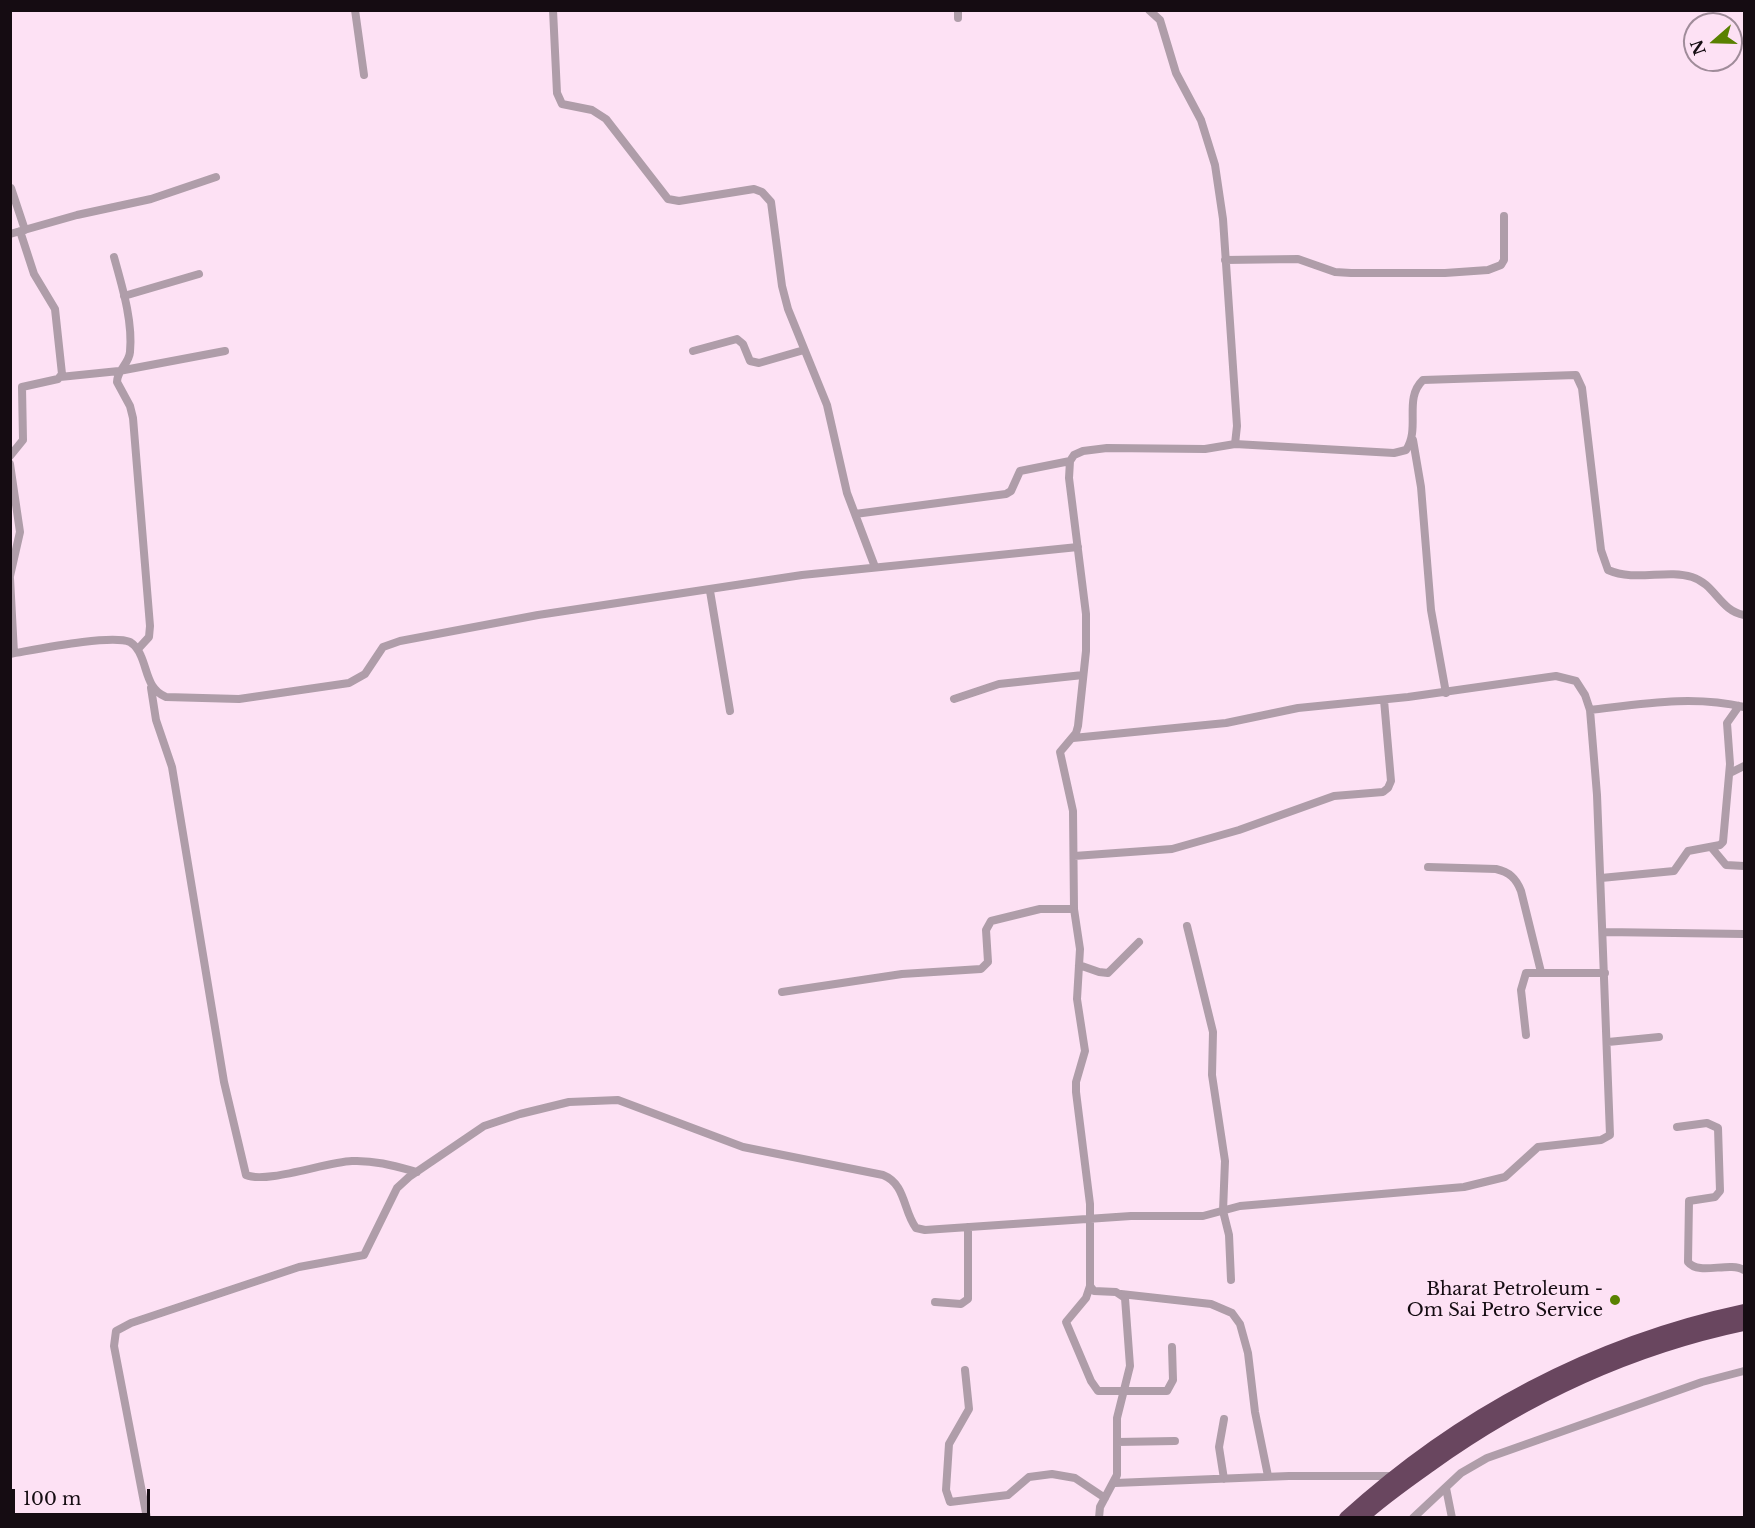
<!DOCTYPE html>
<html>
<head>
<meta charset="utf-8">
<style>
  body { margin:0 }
  #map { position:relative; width:1755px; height:1528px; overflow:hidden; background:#fde1f4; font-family:"Libre Baskerville",serif }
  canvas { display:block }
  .frame { position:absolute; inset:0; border:12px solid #150c12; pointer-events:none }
  .north { position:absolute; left:1683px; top:12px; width:60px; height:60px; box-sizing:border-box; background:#fde1f4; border:2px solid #a08c9a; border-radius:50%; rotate:250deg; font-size:16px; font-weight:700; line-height:24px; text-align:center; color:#150c12 }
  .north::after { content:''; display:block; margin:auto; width:21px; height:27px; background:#598101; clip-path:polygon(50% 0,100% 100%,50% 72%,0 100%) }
  .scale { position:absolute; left:12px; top:1489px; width:138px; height:27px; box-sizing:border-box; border:3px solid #150c12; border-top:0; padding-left:8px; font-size:18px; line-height:21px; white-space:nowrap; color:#150c12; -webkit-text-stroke:4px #fde1f4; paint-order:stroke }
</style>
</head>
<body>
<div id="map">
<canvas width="1755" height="1528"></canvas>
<div class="frame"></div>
<div class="north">N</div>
<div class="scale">100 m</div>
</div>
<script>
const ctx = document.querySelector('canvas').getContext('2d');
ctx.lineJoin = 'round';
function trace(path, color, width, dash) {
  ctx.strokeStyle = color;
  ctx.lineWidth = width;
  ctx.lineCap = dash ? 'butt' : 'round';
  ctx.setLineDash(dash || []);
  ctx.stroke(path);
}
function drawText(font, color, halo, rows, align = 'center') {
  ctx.font = font + ' "Libre Baskerville",serif';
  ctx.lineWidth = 6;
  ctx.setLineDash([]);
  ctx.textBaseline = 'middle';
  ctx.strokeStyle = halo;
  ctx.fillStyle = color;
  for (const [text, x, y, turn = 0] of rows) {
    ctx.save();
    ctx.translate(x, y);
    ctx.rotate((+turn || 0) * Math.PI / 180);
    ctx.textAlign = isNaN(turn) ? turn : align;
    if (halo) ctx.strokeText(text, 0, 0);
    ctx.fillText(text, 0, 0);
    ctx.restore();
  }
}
trace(new Path2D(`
  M355 10 364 75
  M553 10 557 93 562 104 592 110 606 119 668 199 679 201 754 189 762 192 771 202 782 286 788 309 827 405 847 493 875 567
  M958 10V18
  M1149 10 1160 20 1176 73 1201 120 1215 165 1223 219 1237 426 1235 444
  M11 188 25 230
  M10 234 77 215 151 199 216 177
  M114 257C122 286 133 321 130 352 129 364 117 370 117 382L130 406 133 418 150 626 149 637 138 649
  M1225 260 1298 259 1335 272 1351 273H1445L1488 270 1501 265 1504 260V216
  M124 296 199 274
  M693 351 737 339 743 344 750 361 759 363 804 350
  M60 377 119 371 225 351
  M1413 440 1421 487 1431 610 1446 693
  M10 456 23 440 22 387 58 379 62 374 55 309 34 274 20 231
  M10 464 20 532 10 576
  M855 514 1006 494 1011 491 1020 471 1070 461
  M10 578 14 653
  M710 591 730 711
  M10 654C34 650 110 634 130 642 135 645 139 651 141 656 148 672 148 690 166 697L239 699 349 683 365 674 383 647 400 641 538 615 802 575 1078 547
  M151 688 156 720 172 767 224 1082 246 1175C266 1184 326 1162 352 1161 375 1160 395 1166 417 1172
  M954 699 999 684 1083 675
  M1590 710C1642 704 1692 695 1744 707
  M1730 773 1744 766
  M1711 847 1726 865 1744 866
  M1074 856 1172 849 1239 830 1334 796 1383 792 1388 788 1391 781 1384 700
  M1428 867 1496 869C1509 872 1516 878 1521 891L1541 972
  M1601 878 1674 871 1688 851 1720 845 1723 842 1730 764 1727 723 1739 706
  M1187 926 1213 1032 1212 1075 1225 1161 1223 1211 1229 1235 1231 1280
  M1604 932 1744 934
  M1079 965 1099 972 1108 973 1139 942
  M782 992 902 974 981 969 988 962 986 930 991 921 1040 909H1074
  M1526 1035 1521 990 1526 973H1605
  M1608 1042 1659 1037
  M1677 1127 1707 1123 1718 1128 1720 1191 1715 1197 1689 1201 1688 1262C1699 1276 1729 1261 1744 1270
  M1090 1286 1086 1298 1066 1322 1091 1381 1098 1391H1167L1173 1380 1172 1347
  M1121 1294 1211 1304 1232 1313 1240 1324 1248 1353 1255 1412 1268 1476
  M935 1302 961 1304 968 1299V1227
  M965 1370 969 1409 949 1444 946 1490 950 1502 1008 1495 1029 1477 1052 1474 1075 1478 1105 1498
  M1224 1419 1219 1447 1224 1479
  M1117 1442 1175 1441
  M1115 1483 1289 1476H1392
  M1446 1488 1452 1518
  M147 1518 114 1346 116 1331 131 1323 299 1267 364 1255 397 1188 409 1177 484 1126 520 1114 569 1102 618 1100 743 1147 883 1175C906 1184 903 1211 916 1228L925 1230 1131 1216H1203L1240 1206 1464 1187 1505 1177 1538 1147 1601 1140 1610 1135 1597 795 1590 710 1585 695 1576 681 1556 676 1408 697 1298 708 1226 723 1073 738
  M1099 1518 1100 1507 1117 1475V1418L1130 1366 1125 1298 1116 1292 1094 1291 1090 1286V1204L1076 1092V1082L1085 1051 1077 999 1080 949 1074 909 1073 811 1060 752 1076 733 1078 726 1086 651V614L1069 478 1070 461 1074 455 1083 451 1107 448 1205 449 1235 444 1394 453 1406 450C1421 428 1403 399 1423 380L1576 375 1582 388 1601 550 1608 570C1635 582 1666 569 1692 577 1715 584 1720 611 1744 615
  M1413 1518 1461 1473 1487 1458 1702 1382 1744 1371`), '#af9da9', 8);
trace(new Path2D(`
  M1346 1518C1459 1415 1594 1343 1744 1311
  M1361 1518C1383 1498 1406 1482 1430 1465 1525 1397 1630 1348 1744 1324`), '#69465f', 14);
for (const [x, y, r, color] of [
  [1615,1300,6,"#598101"]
]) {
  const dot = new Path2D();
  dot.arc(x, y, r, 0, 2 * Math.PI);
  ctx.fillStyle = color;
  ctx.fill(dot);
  trace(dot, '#fde1f4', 2);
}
drawText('18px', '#150c12', '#fde1f4', [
  ["Bharat Petroleum -",1603,1290],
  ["Om Sai Petro Service",1603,1311]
], 'right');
</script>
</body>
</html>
